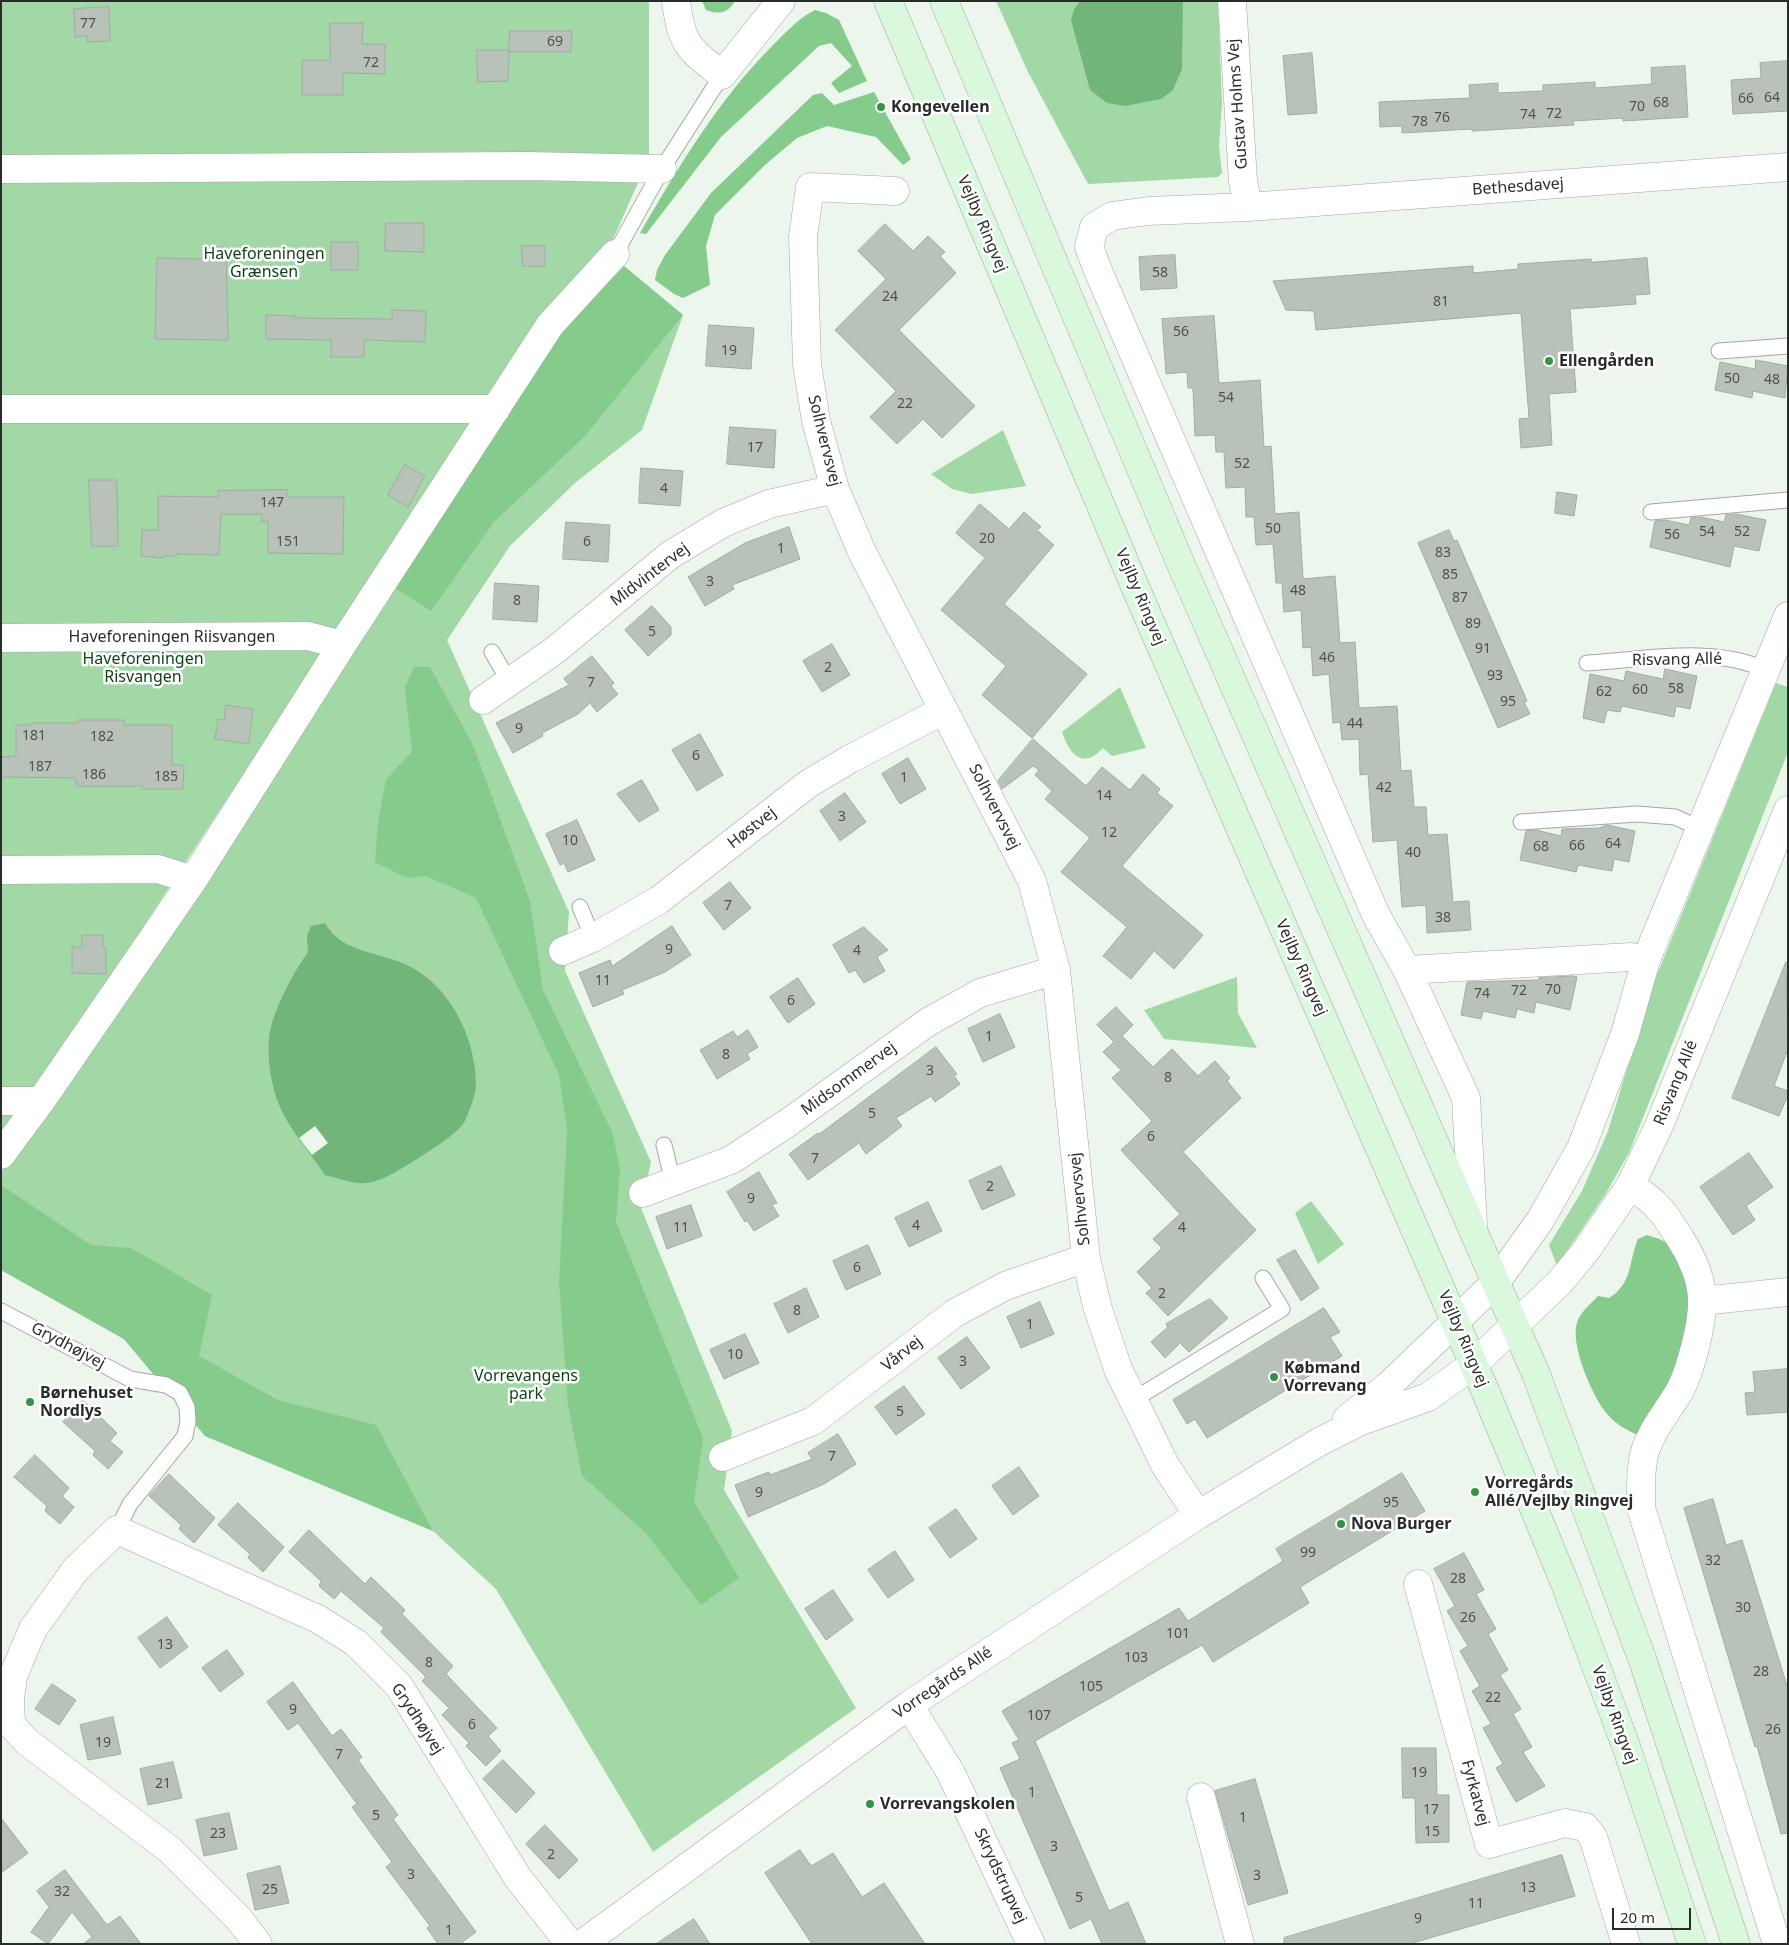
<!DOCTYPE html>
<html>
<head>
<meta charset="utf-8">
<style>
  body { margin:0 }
  #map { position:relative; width:1789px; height:1945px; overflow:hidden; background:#ecf6ec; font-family:"Noto Sans",sans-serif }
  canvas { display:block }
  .frame { position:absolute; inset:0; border:2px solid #292d29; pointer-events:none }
  .scale { position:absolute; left:1612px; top:1908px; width:79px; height:22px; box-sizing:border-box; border:2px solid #292d29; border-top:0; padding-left:6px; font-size:15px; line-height:18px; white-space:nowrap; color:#292d29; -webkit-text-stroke:4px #fff; paint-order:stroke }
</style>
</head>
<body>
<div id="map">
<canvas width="1789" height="1945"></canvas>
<div class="frame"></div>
<div class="scale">20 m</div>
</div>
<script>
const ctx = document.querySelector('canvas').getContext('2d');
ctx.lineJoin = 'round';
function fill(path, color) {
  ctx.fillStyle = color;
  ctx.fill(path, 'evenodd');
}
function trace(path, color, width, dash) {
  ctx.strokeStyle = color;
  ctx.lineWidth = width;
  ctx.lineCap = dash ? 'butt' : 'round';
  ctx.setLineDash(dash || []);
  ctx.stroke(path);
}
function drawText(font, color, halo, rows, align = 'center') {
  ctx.font = font + ' "Noto Sans",sans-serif';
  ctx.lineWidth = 5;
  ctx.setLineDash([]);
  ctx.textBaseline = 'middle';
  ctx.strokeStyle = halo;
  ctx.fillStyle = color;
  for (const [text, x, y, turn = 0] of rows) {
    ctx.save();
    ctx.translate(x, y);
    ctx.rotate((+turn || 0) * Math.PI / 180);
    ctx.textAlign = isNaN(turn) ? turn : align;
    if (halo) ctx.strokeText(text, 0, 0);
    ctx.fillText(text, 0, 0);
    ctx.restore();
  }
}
fill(new Path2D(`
  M1 1H649V158L606 255 406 526 39 1086 1 1139Z
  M996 1H1080L1074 9 1182 17 1183 1H1218L1222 104 1219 146 1222 173 1218 177 1088 184 1028 72Z
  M624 266 683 315 642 430 575 483 510 546 447 640 569 912 565 971 651 1162 641 1208 732 1431 724 1490 856 1708 653 1852 496 1589 433 1531 205 1436 124 1339 1 1270V1167L392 586Z
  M1003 430 1026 486 971 494 952 489 931 474Z
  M1776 683 1788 687V752L1629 1153 1605 1195 1557 1266 1549 1245 1582 1191 1608 1131 1652 987Z
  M1120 687 1146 748 1112 756 1103 748C1083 770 1069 754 1062 732Z
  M1237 977 1238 1013 1257 1048 1164 1039 1144 1010Z
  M1311 1201 1344 1244 1318 1264 1295 1213Z`), '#a2d8a6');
fill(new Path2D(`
  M702 1H735C728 13 719 15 706 10Z
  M815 10 826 13 839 20 867 81 839 93 831 83 852 66 831 43 819 46 721 137 646 234 640 233C679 166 719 99 774 44 787 31 799 18 815 10Z
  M874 92 911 159 903 165 876 137 827 126 797 138 766 164 715 215 706 246 710 285 683 298 674 294 655 280 657 270 665 255 711 193 813 95 822 93 834 105Z
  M624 266 683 315 585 436 494 522 431 611 392 586 556 335Z
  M414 667H430L473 745 530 901 543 990 612 1132 620 1168 616 1222 703 1438 694 1501 739 1578 701 1605 646 1533 582 1476 568 1405 559 1282 567 1129 559 1075 476 898 426 876 407 878 375 862 378 822 386 780 412 751 405 687Z
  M1 1185 91 1245 131 1248 212 1295 199 1356 278 1400 376 1425 433 1531 205 1436 124 1339 1 1270Z
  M1647 1235 1662 1240 1671 1246 1683 1273 1689 1300V1321L1678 1372 1640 1436C1626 1430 1613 1423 1604 1410 1591 1393 1570 1343 1577 1323 1580 1312 1590 1305 1598 1296L1609 1298C1633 1283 1628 1263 1638 1239Z`), '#85cb8c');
fill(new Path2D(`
  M1080 1H1183L1182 69 1173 90 1161 99 1125 106 1107 103 1090 90 1071 20 1074 9Z
  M325 923C343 955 382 951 411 967 452 989 476 1040 476 1085 476 1095 469 1112 465 1121 460 1132 428 1152 417 1159 400 1169 379 1185 358 1183 347 1182 335 1177 325 1175 309 1151 287 1127 277 1100 271 1083 267 1057 269 1039 271 1013 293 973 308 952L307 936 311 926Z`), '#71b678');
fill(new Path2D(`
  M315 1126 328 1143 312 1155 299 1138Z`), '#ecf6ec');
const building = new Path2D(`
  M109 7 110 41 87 42V36L75 37 74 9Z
  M330 23H363L362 44H385V74L343 73V95H302V60H330Z
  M510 31H572L571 52H509Z
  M477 50H509L508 81 478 82Z
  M1312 53 1317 113 1288 115 1283 56Z
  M1788 61V111L1733 114 1731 80 1761 78 1760 63Z
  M1685 66 1688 117 1623 121V118L1573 121 1574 125 1472 131V129L1402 133V126L1380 127 1379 102 1470 98 1469 85 1498 83V93L1543 91V85L1595 82V88L1652 84 1651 68Z
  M386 223H424V252L385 251Z
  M885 224 913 251 928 236 945 252 940 256 956 273 899 330 975 406 942 438 923 419 897 444 870 417 896 391 835 330 886 279 858 251Z
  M331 242H358V270H331Z
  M522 246H545V266H523Z
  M206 247H226L228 340 155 339 157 258 206 259Z
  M1175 255 1177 288 1141 290 1139 257Z
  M1647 258 1650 294 1635 295 1636 304 1570 309 1576 392 1549 394 1552 445 1521 448 1519 419 1529 418 1521 313 1316 330 1314 311 1286 310 1273 281 1473 266V273L1518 269V264L1591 259 1592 262Z
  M392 310 426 311 425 342 364 340V357H331V340L266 339V315L295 316V318L392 319Z
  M1214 316 1219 383 1260 380 1264 447 1271 446 1275 514 1299 512 1303 579 1335 576 1340 643 1355 642 1359 708 1397 706 1401 771 1411 770 1414 807H1426L1428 835 1447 834 1453 902 1469 901 1471 930 1427 933 1426 905 1402 907 1397 840 1373 842 1368 774 1360 775 1359 739 1342 740 1340 722 1333 723 1329 674 1313 676 1311 647 1303 648 1301 610 1284 612 1282 583H1276L1273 544 1256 545 1254 517H1246L1245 487 1226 488 1224 452H1216L1215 435 1195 436 1193 388H1188L1187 372 1166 374 1162 319Z
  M709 325 754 328 751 369 706 366Z
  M1756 360 1788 366 1785 398 1753 391 1752 398 1715 390 1720 362 1755 369Z
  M730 427 776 430 774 468 727 464Z
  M405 465 425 476 408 507 388 495Z
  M641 468 683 471 680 506 639 503Z
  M89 480H117L118 546H92Z
  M287 490V497H344L343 554 268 553V521L262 522V514H221L219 555 177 554 176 556H163V558L141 556 142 530H158V496L218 497V491Z
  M1557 492 1577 495 1574 516 1555 513Z
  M980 504 1009 529 1024 512 1041 527 1037 530 1054 545 1004 604 1087 674 1032 738 982 695 1006 666 941 610 985 558 956 533Z
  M1736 514 1766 520 1759 551 1734 546 1730 567 1650 547 1655 521 1665 520 1689 525 1691 518 1701 517 1724 522 1726 515Z
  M566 522 610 525 608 562 563 559Z
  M789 527 800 559 732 585 734 589 705 606 688 577 745 543Z
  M1449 530 1454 541 1457 540 1527 701 1524 702 1530 714 1498 728 1418 543Z
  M495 583 539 586 537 622 493 619Z
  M652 606 671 627V635L648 656 625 630Z
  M832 644 850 675 822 692 803 661Z
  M592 656 614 683 611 686 618 694 597 712 590 703 578 714 542 733 543 736 513 753 496 723 569 685 564 679Z
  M1665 669 1697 676 1690 709 1676 706 1674 717 1622 706 1620 712 1607 710 1604 723 1583 718 1590 674 1624 681 1626 671 1663 679Z
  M226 705 253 709 249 744 215 739 218 719 224 720Z
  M78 720H124V725H172V765H184L183 789H142V786H76V778L1 777V757L16 756V725H31V723H78Z
  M700 734 723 775 697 791 672 750Z
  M1033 739 1086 786 1102 767 1130 790 1143 774 1160 789 1157 793 1173 806 1122 866 1203 935 1174 969 1154 951 1131 979 1103 956 1127 927 1061 872 1090 838 1045 799 1052 791 1035 775 1039 770 1033 766 1002 789 998 781Z
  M908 758 926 789 900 804 882 774Z
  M642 780 659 810 639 822 617 794Z
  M845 793 866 822 840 841 820 811Z
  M577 820 595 860 568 872 564 863 560 865 546 834Z
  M1607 825 1635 831 1629 862 1614 859 1612 871 1578 865 1576 872 1520 860 1526 831 1536 830 1561 836 1562 829 1599 828Z
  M730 882 751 908 724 930 703 903Z
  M672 926 691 955 665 972 622 990 624 994 593 1007 579 973 610 960 612 966Z
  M864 927 888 950 877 957 885 971 864 983 855 970 849 973 833 945Z
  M82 935H103V947H106V974L72 973V947H82Z
  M1786 962 1788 1049 1774 1086 1788 1091V1095L1779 1116 1732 1098Z
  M1573 976 1577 977 1570 1010 1536 1002 1534 1013 1517 1009 1515 1018 1483 1011 1481 1019 1461 1015 1467 982 1539 980V978Z
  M798 978 815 1004 788 1023 770 997Z
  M1116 1007 1133 1025 1122 1036 1153 1067 1172 1049 1198 1076 1215 1061 1230 1078 1227 1081 1241 1098 1183 1152 1256 1230 1168 1316 1146 1293 1152 1288 1137 1272 1162 1248 1153 1239 1180 1214 1121 1150 1152 1121 1112 1078 1121 1070 1103 1052 1114 1042 1097 1025Z
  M1000 1014 1015 1047 983 1062 968 1029Z
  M748 1030 758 1047 747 1054 750 1059 717 1079 700 1050 733 1031 737 1037Z
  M936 1047 957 1074 954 1076 960 1084 935 1102 931 1096 896 1118 902 1126 866 1154 859 1143 808 1180 789 1154 818 1133 819 1134Z
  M1749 1153 1773 1187 1746 1206 1755 1220 1733 1235 1700 1187Z
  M1001 1166 1015 1195 982 1210 969 1181Z
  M759 1172 777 1203 772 1205 779 1216 754 1231 747 1220 745 1222 727 1192Z
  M928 1202 942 1231 909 1247 895 1218Z
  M691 1205 702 1236 667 1249 656 1217Z
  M868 1245 881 1274 846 1290 833 1261Z
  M1295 1250 1319 1288 1301 1301 1277 1260Z
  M806 1288 819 1317 788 1333 774 1304Z
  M1210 1299 1228 1318 1189 1352 1180 1343 1165 1358 1151 1342 1168 1327 1166 1324Z
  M1040 1302 1054 1334 1021 1348 1007 1317Z
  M1324 1308 1340 1332 1330 1337 1342 1356 1207 1438 1195 1419 1187 1424 1173 1400Z
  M745 1334 759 1363 724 1379 710 1350Z
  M967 1337 990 1368 961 1389 938 1358Z
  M1788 1369V1412L1747 1415 1745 1393 1755 1392 1753 1372Z
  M904 1386 925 1414 896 1435 875 1407Z
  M83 1400 117 1433 110 1441 123 1452 108 1469 93 1455 95 1451 63 1422Z
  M838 1434 856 1464 824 1484 748 1517 735 1485 769 1472 770 1475 812 1459 808 1453Z
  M35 1455 69 1488 62 1496 74 1507 60 1524 45 1511 47 1506 14 1477Z
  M1019 1467 1039 1496 1013 1515 992 1486Z
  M1402 1473 1425 1511 1300 1587 1309 1603 1213 1662 1202 1645 1035 1741 1109 1911 1128 1902 1146 1944H1102L1091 1919 1070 1929 1000 1768 1020 1759 1012 1743 1019 1740 1002 1711 1179 1608 1188 1621 1283 1561 1276 1549Z
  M169 1474 215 1518 194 1543 179 1529 181 1525 149 1496Z
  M1713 1499 1726 1545 1742 1540 1788 1689V1833L1781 1834 1757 1746 1755 1747 1684 1508Z
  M238 1503 284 1547 263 1572 248 1558 250 1554 218 1525Z
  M956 1509 977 1539 950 1558 929 1528Z
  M309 1530 365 1584 371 1577 405 1610 402 1614 453 1666 446 1674 497 1728 488 1736 501 1751 486 1766 466 1746 469 1743 442 1715 449 1708 422 1681 426 1677 381 1632 384 1628 341 1591 334 1599 319 1586 321 1581 289 1552Z
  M895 1551 914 1580 888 1598 868 1570Z
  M1464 1553 1484 1590 1476 1594 1496 1629 1488 1634 1508 1670 1500 1675 1521 1709 1513 1714 1532 1747 1523 1752 1545 1786 1516 1802 1496 1768 1503 1764 1483 1728 1491 1724 1472 1691 1480 1686 1460 1651 1468 1646 1447 1611 1455 1606 1434 1569Z
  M833 1590 853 1620 826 1640 805 1609Z
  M167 1617 188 1647 160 1668 138 1638Z
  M227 1650 244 1674 220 1692 202 1668Z
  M293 1682 332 1736 341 1729 362 1757 358 1760 398 1815 393 1819 476 1932 460 1944H438L427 1928 430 1926 386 1867 392 1862 352 1807 357 1804 298 1723 288 1730 267 1702Z
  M52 1684 76 1700 59 1725 35 1709Z
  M113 1717 121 1754 88 1760 80 1725Z
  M1402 1748H1436L1437 1795H1449V1842L1416 1843 1415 1798H1403Z
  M503 1760 535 1793 516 1813 483 1779Z
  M173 1762 182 1798 148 1805 140 1769Z
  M1255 1779 1288 1893 1248 1905 1215 1791Z
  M229 1813 237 1849 204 1856 196 1820Z
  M1 1818 28 1853 1 1873Z
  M545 1825 578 1860 559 1879 526 1844Z
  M800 1850 811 1866 833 1853 862 1897 884 1883 925 1944H812L765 1873Z
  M1562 1855 1575 1896 1409 1944H1284V1938Z
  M280 1866 289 1903 255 1910 247 1874Z
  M65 1870 107 1925 120 1916 141 1944H83L92 1937 72 1912 48 1944 31 1932 49 1907 37 1891Z
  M694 1919 710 1944H656Z`);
fill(building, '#b9c2b9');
trace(building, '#a2aca3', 1);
const service = new Path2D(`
  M615 254 662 169 722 75
  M1719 351 1788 346
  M1651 512 1788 500
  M492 652 509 681
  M1587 663C1643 660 1714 645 1766 670
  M1521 822 1637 814 1675 817 1701 829
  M580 907 593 938
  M664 1145 673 1182
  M1 1311 130 1379 166 1385 180 1393 187 1407 188 1421 185 1436 130 1504 117 1530
  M1133 1400 1282 1309 1263 1278`);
const minor = new Path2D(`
  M676 1C682 46 688 48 722 75L781 1
  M1232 1 1243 181 1248 207
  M1 169 528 166 662 169
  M895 191 810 187 803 237 807 364 816 421 835 489 862 552 1032 881 1056 970 1086 1258 1097 1306 1118 1369 1165 1465 1198 1515
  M1 409H496
  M1 638 308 636 342 645
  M483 700 554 651 670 555 723 523 769 504 835 489
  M1 870 158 869 193 880
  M563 951 593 938 659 900 808 784 850 759 944 710
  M1407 970 1631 957 1646 960
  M1 1101H41
  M1 1155 41 1101 193 880 342 645 550 325 615 254
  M1630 1186C1657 1201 1665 1214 1681 1240 1692 1257 1702 1280 1702 1300 1703 1323 1690 1373 1679 1392 1667 1412 1650 1432 1644 1455 1640 1472 1641 1490 1641 1508L1777 1944
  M643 1193 731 1160 789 1122 928 1022 980 993 1056 970
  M1473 1225 1466 1098 1407 970 1376 915 1099 273 1089 247 1094 227 1112 216 1148 211 1248 207 1788 167
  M1702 1301 1788 1292
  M1347 1419 1388 1386 1456 1321
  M723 1457 813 1421 955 1313 1005 1286 1086 1258
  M1418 1584 1489 1844 1565 1823 1585 1827 1593 1837 1626 1944
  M909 1705 951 1773 1031 1944
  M1201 1797 1240 1944
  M258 1944 239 1919 170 1850 26 1741 11 1724 10 1699 13 1676 33 1629 76 1569 117 1530 318 1619 356 1643 399 1686 518 1878 570 1944
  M582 1944 909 1705 1198 1515 1319 1442 1361 1421 1428 1397 1474 1364`);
const tertiary = new Path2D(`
  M1456 1321 1497 1281 1541 1219 1581 1148 1625 1034 1646 960 1788 616
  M1474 1364 1559 1283 1585 1252 1630 1186 1658 1128 1788 810`);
const secondary = new Path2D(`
  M888 1 1136 589 1484 1388 1564 1581 1626 1746 1692 1944
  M944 1 1180 562 1536 1374 1643 1661 1736 1944`);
trace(service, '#a0a9a0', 17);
trace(minor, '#a0a9a0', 29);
trace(tertiary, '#a0a9a0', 29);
trace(secondary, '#a0a9a0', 29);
trace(service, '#fff', 15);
trace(minor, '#fff', 28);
trace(tertiary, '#fff', 28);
trace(secondary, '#d9f8dd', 28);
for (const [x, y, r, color] of [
  [881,107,5,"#359345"],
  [1549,361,5,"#359345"],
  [1274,1377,5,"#359345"],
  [30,1402,5,"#359345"],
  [1475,1492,5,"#359345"],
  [1341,1524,5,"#359345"],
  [870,1804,5,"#359345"]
]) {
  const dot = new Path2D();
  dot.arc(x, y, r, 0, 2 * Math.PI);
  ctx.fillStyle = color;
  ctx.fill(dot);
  trace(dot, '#fff', 2);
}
drawText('14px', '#4d524d', null, [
  ["77",88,24],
  ["69",555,42],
  ["72",371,63],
  ["64",1772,98],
  ["66",1746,99],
  ["68",1661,103],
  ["70",1637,107],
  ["72",1554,114],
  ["74",1528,115],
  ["76",1442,118],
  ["78",1420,122],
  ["58",1160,273],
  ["24",890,297],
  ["81",1441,302],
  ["56",1181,332],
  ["19",729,351],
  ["50",1732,379],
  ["48",1772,380],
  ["54",1226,398],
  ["22",905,404],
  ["17",755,448],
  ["52",1242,464],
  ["4",664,489],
  ["147",272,503],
  ["50",1273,529],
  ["54",1707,532],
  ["52",1742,532],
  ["56",1672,535],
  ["20",987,539],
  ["151",288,542],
  ["6",587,542],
  ["1",781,549],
  ["83",1443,553],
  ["85",1450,575],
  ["3",710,582],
  ["48",1298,591],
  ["87",1460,598],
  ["8",517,601],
  ["89",1473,624],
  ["5",652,632],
  ["91",1483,649],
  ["46",1327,658],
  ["2",828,668],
  ["93",1495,676],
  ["7",591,683],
  ["58",1676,689],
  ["60",1640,690],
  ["62",1604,692],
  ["95",1508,702],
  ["44",1355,724],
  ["9",519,729],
  ["181",34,736],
  ["182",102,737],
  ["6",696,756],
  ["187",40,767],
  ["186",94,775],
  ["185",166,777],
  ["1",904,778],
  ["42",1384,788],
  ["14",1104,796],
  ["3",842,817],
  ["12",1109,833],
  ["10",570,841],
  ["64",1613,844],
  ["66",1577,846],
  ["68",1541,847],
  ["40",1413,853],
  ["7",728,906],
  ["38",1443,918],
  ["9",669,950],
  ["4",857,951],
  ["11",603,981],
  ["70",1553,990],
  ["72",1519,991],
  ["74",1482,994],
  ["6",791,1001],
  ["1",989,1037],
  ["8",726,1055],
  ["3",930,1071],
  ["8",1168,1078],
  ["5",872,1114],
  ["6",1151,1137],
  ["7",815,1159],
  ["2",990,1187],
  ["9",751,1199],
  ["4",916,1226],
  ["11",681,1228],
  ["4",1182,1228],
  ["6",857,1268],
  ["2",1162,1294],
  ["8",797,1311],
  ["1",1030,1325],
  ["10",735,1355],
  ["3",963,1362],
  ["5",900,1412],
  ["7",832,1457],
  ["9",759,1493],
  ["95",1391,1503],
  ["99",1308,1553],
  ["32",1713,1561],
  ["28",1458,1579],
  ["30",1743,1608],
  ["26",1468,1618],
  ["101",1178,1634],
  ["13",165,1645],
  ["103",1136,1658],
  ["8",429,1663],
  ["28",1761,1672],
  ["105",1091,1687],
  ["22",1493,1698],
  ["9",293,1710],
  ["107",1039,1716],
  ["6",472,1725],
  ["26",1773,1730],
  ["19",103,1743],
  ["7",339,1755],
  ["19",1419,1773],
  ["21",163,1784],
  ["1",1032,1793],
  ["17",1431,1810],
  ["5",376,1816],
  ["1",1243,1818],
  ["15",1432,1832],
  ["23",218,1834],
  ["3",1054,1847],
  ["2",551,1855],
  ["3",411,1875],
  ["3",1257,1876],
  ["13",1528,1888],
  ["25",270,1890],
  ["32",62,1892],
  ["5",1079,1898],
  ["11",1476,1904],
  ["9",1418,1919],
  ["1",449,1931]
]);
drawText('16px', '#292d29', '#fff', [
  ["Gustav Holms Vej",1238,104,-94],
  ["Bethesdavej",1518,187,-4],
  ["Vejlby Ringvej",982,224,67],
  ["Solhvervsvej",824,441,76],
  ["Midvintervej",650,575,-37],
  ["Vejlby Ringvej",1140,597,67],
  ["Haveforeningen Riisvangen",172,637],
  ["Risvang Allé",1677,660,-1],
  ["Solhvervsvej",994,807,63],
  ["Høstvej",752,828,-38],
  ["Vejlby Ringvej",1301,968,66],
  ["Midsommervej",849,1079,-36],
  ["Risvang Allé",1676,1083,-68],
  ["Solhvervsvej",1080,1199,-96],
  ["Vejlby Ringvej",1463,1339,67],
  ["Grydhøjvej",68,1346,28],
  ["Vårvej",902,1354,-38],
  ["Vorregårds Allé",943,1683,-34],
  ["Vejlby Ringvej",1614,1715,70],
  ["Grydhøjvej",417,1719,57],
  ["Fyrkatvej",1475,1793,75],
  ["Skrydstrupvej",1000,1876,65]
]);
drawText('bold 16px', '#292d29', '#fff', [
  ["Kongevellen",891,107],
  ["Ellengården",1559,361],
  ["Købmand",1284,1368],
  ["Vorrevang",1284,1386],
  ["Børnehuset",40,1393],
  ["Nordlys",40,1411],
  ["Vorregårds",1485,1483],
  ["Allé/Vejlby Ringvej",1485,1501],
  ["Nova Burger",1351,1524],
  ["Vorrevangskolen",880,1804]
], 'left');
drawText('16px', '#0c3f16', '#fff', [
  ["Haveforeningen",264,254],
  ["Grænsen",264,272],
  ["Haveforeningen",143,659],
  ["Risvangen",143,677],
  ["Vorrevangens",526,1376],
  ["park",526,1394]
]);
</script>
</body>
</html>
